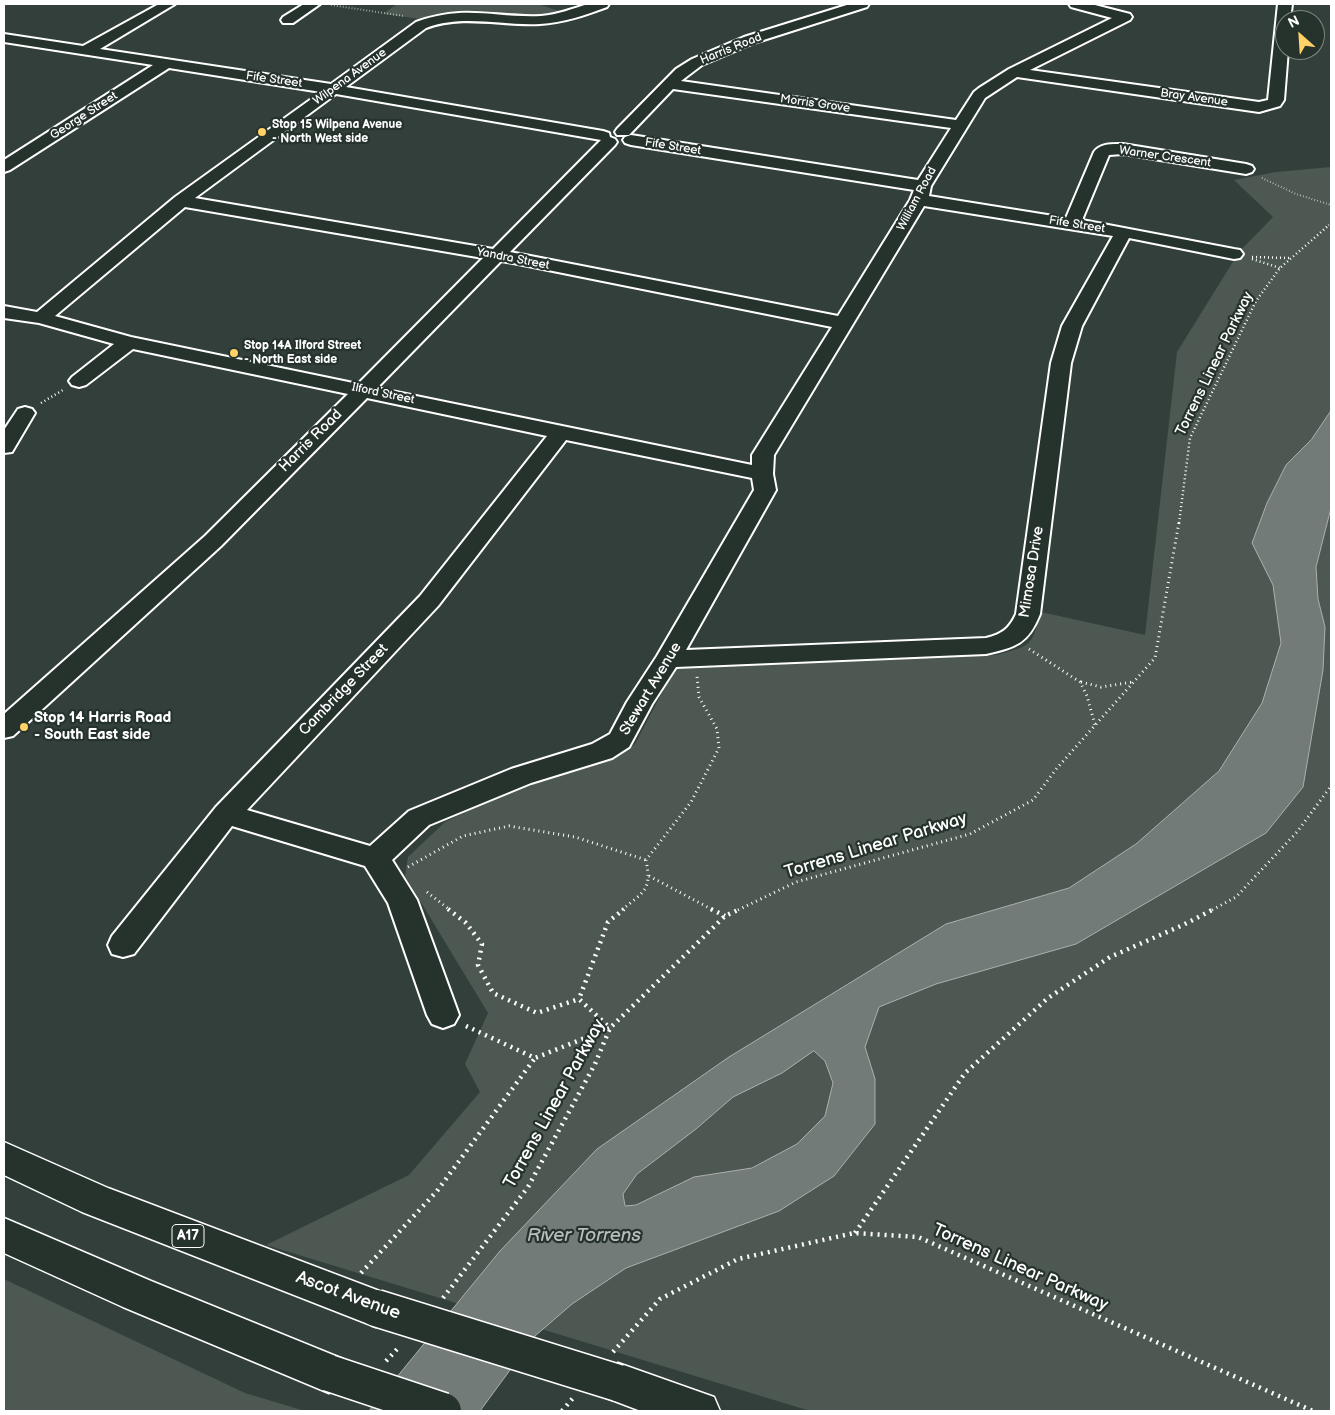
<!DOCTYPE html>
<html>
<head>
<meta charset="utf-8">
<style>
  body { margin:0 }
  #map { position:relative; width:1335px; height:1415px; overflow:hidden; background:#333f3a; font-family:"Balsamiq Sans",sans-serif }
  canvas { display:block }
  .frame { position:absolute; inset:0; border:5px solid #fff; pointer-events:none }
  .north { position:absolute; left:1275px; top:10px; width:50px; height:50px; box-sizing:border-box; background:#26332d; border:1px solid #7d8581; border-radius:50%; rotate:334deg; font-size:14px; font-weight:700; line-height:20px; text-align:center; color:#fff }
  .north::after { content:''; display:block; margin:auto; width:18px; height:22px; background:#ffd166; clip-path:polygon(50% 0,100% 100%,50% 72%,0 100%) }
</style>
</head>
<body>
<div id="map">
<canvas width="1335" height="1415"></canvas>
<div class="frame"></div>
<div class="north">N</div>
</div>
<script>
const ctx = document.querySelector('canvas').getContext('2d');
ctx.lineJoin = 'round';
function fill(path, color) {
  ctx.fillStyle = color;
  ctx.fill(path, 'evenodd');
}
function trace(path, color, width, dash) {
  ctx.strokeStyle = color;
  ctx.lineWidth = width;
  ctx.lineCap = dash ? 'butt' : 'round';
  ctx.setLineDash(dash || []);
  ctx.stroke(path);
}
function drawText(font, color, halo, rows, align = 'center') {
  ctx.font = font + ' "Balsamiq Sans",sans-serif';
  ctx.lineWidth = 4.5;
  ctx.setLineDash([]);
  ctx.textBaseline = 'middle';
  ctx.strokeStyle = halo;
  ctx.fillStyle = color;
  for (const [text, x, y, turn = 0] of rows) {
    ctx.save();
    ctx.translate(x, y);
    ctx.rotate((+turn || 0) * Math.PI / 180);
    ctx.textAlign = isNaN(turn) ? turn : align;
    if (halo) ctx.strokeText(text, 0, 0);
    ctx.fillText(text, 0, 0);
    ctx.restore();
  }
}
fill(new Path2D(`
  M397 4H538L565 13 531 17 463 13 421 19 383 14Z
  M1331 167V1411H810L266 1245 409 1175 480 1092 465 1064 488 1013 405 876 408 857 445 822 514 789 619 756 635 744 676 666 997 655C1032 645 1031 647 1041 612L1145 635 1177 352 1239 252 1273 217 1234 180 1276 172Z
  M4 1279 245 1393 305 1411H4Z`), '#4d5853');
const water = new Path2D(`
  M1331 411V508L1316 567 1318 599 1325 627 1323 670 1303 787 1266 833 1076 944 936 984 879 1007 865 1047 875 1079V1124L834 1176 779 1211 626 1268 572 1304 535 1336 480 1411H369L500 1251 597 1149 729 1057 946 924 1069 888 1136 844 1219 771 1262 703 1281 643 1273 585 1252 543 1267 503 1286 465 1311 440ZM814 1051 825 1061 833 1083 825 1116 797 1144 752 1168 694 1177 636 1205 625 1206 623 1194 637 1174 696 1129 733 1097 782 1073Z`);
fill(water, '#737b78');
trace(water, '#abb0ae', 1);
const minor = new Path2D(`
  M159 4H175L100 49 331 84 416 22C465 4 494 18 541 16 558 15 573 8 589 4 595 3 602 4 609 4L607 7C585 15 563 23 540 24 501 26 464 14 426 28L346 87 603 131 609 133 610 137 615 139 617 142 615 145 510 252 838 316 910 200 914 190 631 145 625 143 623 140 625 137 631 135 918 180 951 128 673 89 629 135H617L615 132 617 129 676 69 692 59 744 37 850 4H869L867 7 754 43 702 65 681 81 956 120 974 92 979 88 1009 69 1112 18 1071 7 1069 4H1091L1130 14 1132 17 1130 20 1030 70 1259 102 1268 100 1278 4H1292L1290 20H1285V50H1288L1284 100 1280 106 1259 112 1017 77 985 98 931 186 929 196 1066 218 1094 152C1100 143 1113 144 1123 144L1246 164 1252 166 1254 169 1252 172 1246 174 1123 154 1109 155 1082 220 1234 249 1240 250 1243 254 1240 258 1234 259 1129 238 1082 326 1071 363 1040 614C1028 644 1016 647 986 654L676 667 652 704 629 747 612 758 531 783 429 825 392 860 417 900 459 1015 454 1024 443 1028 432 1024 427 1015 388 903 365 866 232 826 134 954 123 957 112 954 108 945 112 936 216 807 420 596 547 436 367 398 221 546 13 736 4 738V714L205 536 348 394 133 349 86 385 79 387 72 385 69 381 72 377 114 344 39 323 4 318V306L37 312 175 197 321 92 169 68 10 170 4 172V160L153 65 4 42V34L83 46ZM336 94 601 140 493 249 195 198ZM924 206 1113 236 1062 326 1051 363 1016 614C1009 629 1002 634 986 638L686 650 776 490 773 474 774 455ZM185 207 483 258 358 384 131 337 55 316ZM501 261 513 263 832 327 752 455V465L377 388ZM566 440 752 478 754 490 657 656 627 702 610 734 592 744 511 769 409 811 370 846 247 810 438 606Z
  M304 4H320L293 23H283L281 20 283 17Z
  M25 407 32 409 35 413 12 452 4 453V430L18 409Z`);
const highway = new Path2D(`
  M4 1142 108 1188 390 1295 395 1308 390 1321 376 1327 82 1212 4 1175Z
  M4 1218 151 1281 343 1359 349 1373 343 1387 329 1393 123 1307 4 1253Z
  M618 1363 714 1397 720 1411H641L604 1397 598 1383 604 1369Z`);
trace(minor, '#fff', 4);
trace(highway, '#fff', 3);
trace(new Path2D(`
  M331 5 404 16
  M1262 178 1296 194 1331 205
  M1326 227 1331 223`), '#fff', 2, [0.5, 2.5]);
trace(new Path2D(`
  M1252 257 1289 258
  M1252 259 1280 268
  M41 403 63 390
  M1179 523 1190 438 1256 301 1280 268 1328 226`), '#fff', 2.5, [1, 3]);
trace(new Path2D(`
  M1029 649 1080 682 1087 696 1095 725
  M1081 682 1101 687 1133 682
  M408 867 463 836 509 826 575 837 646 860
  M649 876 713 910
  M427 892 450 910
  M622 910C644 891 652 891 646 860L691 802 719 748 717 729 699 697 697 676
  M738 910 796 882 970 834 1033 800 1057 768 1155 658 1179 522
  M1212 910 1236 897 1297 832 1331 786`), '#fff', 3, [1, 4]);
trace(new Path2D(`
  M448 909 466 923 482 944 478 965 493 993 537 1013 579 999
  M711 909 725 916
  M466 1026 535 1058 610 1028 579 999 608 922 624 909
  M855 1233 965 1073 1048 998 1110 957 1183 925 1214 909
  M361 1273 437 1191 535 1058
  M443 1298 528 1187 595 1064 610 1028 725 916 740 909
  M613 1352 660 1299 738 1259 854 1233 918 1237 1313 1411
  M386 1361 400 1346
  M562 1411 573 1398`), '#fff', 4.5, [2, 5]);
fill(minor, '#26332d');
fill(highway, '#26332d');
const highwayBridge = new Path2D(`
  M376 1308 618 1383
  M329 1373 443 1411`);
trace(highwayBridge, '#fff', 39, []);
trace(highwayBridge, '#26332d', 36);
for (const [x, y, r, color] of [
  [262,132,5,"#ffd166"],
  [234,353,5,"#ffd166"],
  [24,727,5,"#ffd166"]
]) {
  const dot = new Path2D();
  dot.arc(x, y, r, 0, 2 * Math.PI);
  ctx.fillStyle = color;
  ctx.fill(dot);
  trace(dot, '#26332d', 2);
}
drawText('12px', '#fff', '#26332d', [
  ["Harris Road",731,49,-22],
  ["Wilpena Avenue",350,77,-36],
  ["Fife Street",274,80,8],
  ["Bray Avenue",1194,98,8],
  ["Morris Grove",815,104,8],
  ["George Street",84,116,-33],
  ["Fife Street",673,147,9],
  ["Warner Crescent",1165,157,8],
  ["William Road",917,199,-62],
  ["Fife Street",1077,225,9],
  ["Yandra Street",513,259,11],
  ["Ilford Street",383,394,12]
]);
drawText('bold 12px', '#fff', '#26332d', [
  ["Stop 15 Wilpena Avenue",272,125],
  ["- North West side",272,139],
  ["Stop 14A Ilford Street",244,346],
  ["- North East side",244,360]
], 'left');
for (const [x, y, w] of [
  [188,1236,32]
]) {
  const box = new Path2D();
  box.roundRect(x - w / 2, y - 11.5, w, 23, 4);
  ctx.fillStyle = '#26332d';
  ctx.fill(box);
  trace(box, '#fff', 1);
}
drawText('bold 14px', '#fff', null, [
  ["A17",188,1236]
]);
drawText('15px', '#fff', '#26332d', [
  ["Torrens Linear Parkway",1215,364,-64],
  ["Harris Road",311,441,-45],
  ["Mimosa Drive",1032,572,-81],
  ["Stewart Avenue",651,689,-59],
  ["Cambridge Street",344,690,-46]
]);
drawText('bold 15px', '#fff', '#26332d', [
  ["Stop 14 Harris Road",34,718],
  ["- South East side",34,735]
], 'left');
drawText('18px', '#fff', '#26332d', [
  ["Torrens Linear Parkway",876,846,-17],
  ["Torrens Linear Parkway",555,1104,-61],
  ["Torrens Linear Parkway",1020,1268,24],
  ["Ascot Avenue",348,1296,20]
]);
drawText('italic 19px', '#b9bdbc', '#26332d', [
  ["River Torrens",584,1236]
]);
</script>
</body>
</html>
